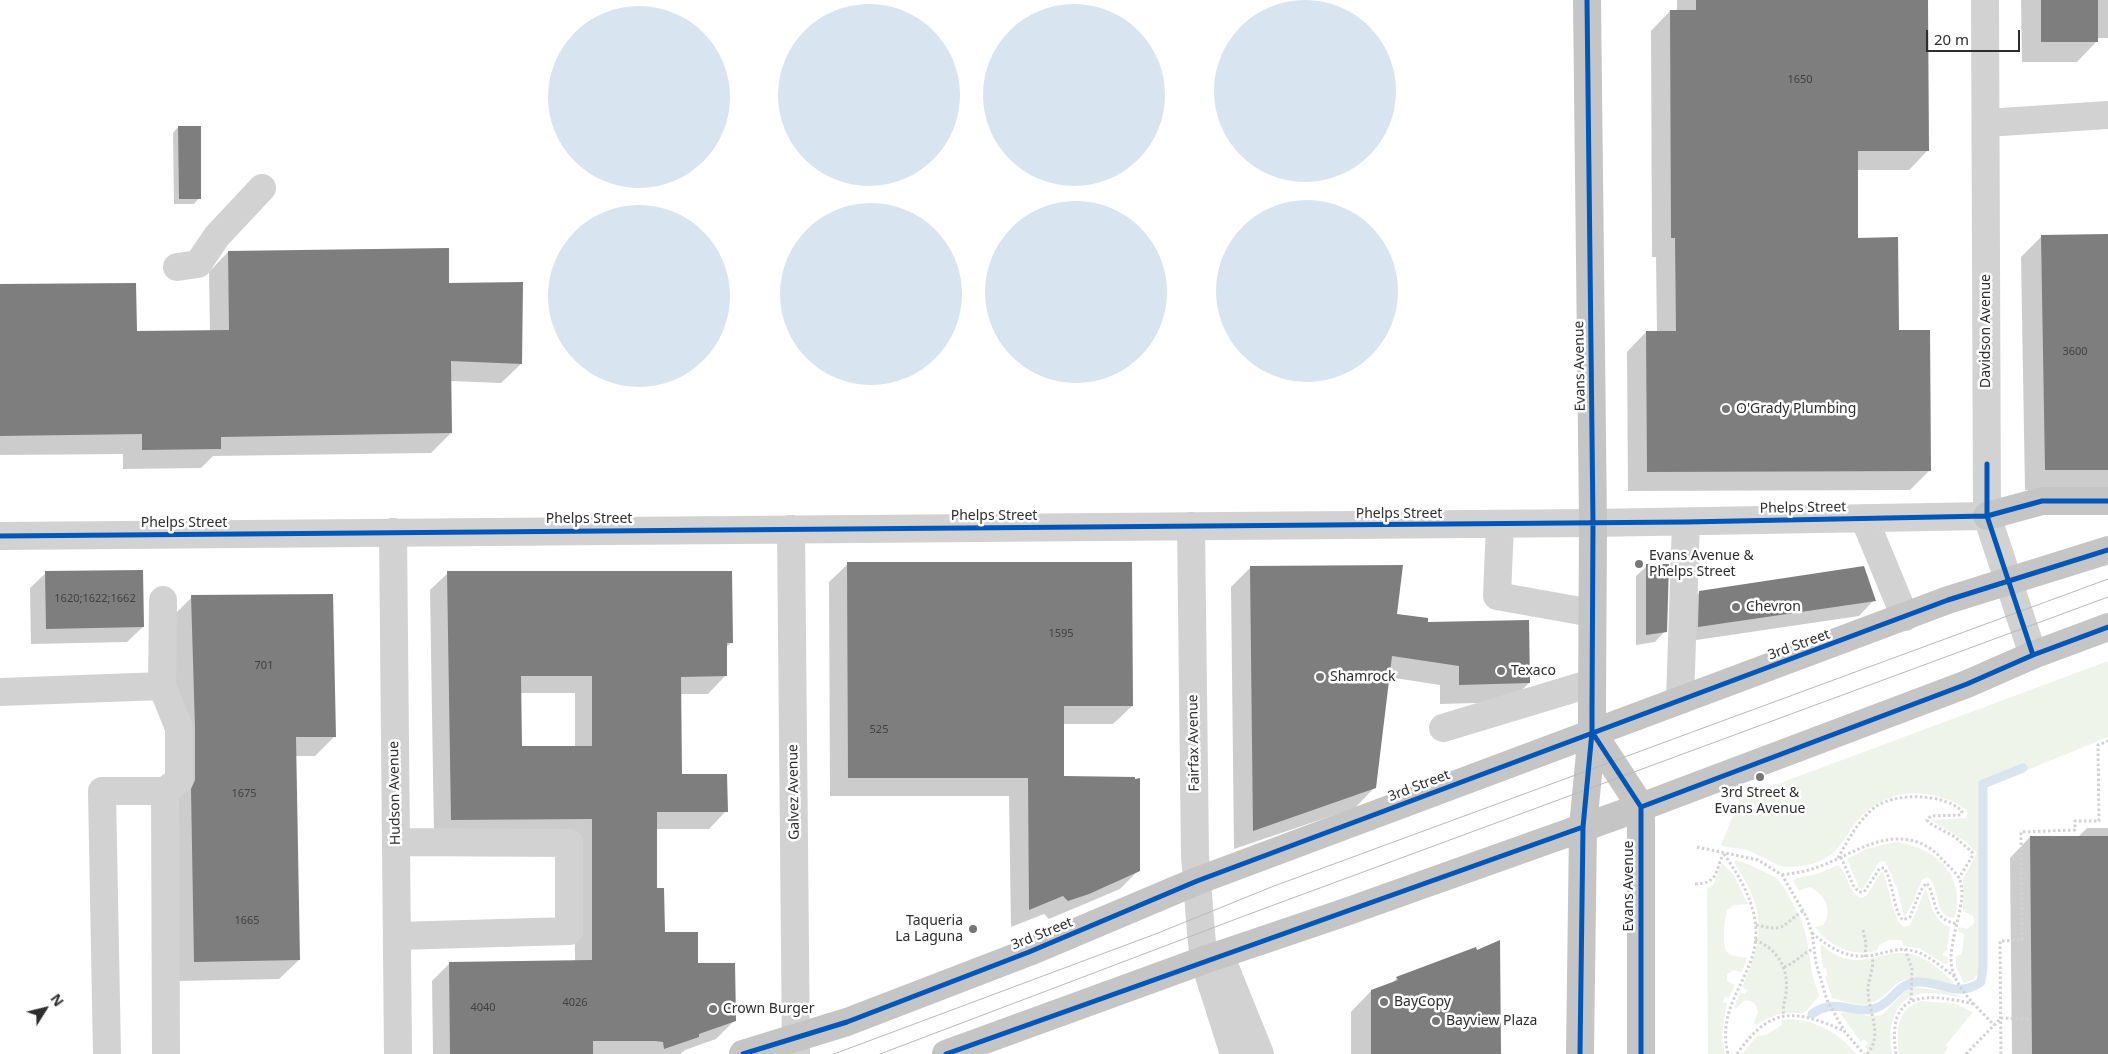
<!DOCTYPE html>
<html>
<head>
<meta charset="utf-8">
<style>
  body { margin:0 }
  #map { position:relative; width:2108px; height:1054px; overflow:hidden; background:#fff; font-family:"Noto Sans",sans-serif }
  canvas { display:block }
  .north { position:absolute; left:20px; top:984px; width:50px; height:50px; -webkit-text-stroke:4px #fff; paint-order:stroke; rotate:54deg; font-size:14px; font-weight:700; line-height:20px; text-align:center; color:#2d2d2d }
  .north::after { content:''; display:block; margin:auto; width:18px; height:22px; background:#2d2d2d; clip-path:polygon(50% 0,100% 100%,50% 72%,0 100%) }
  .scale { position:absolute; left:1926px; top:30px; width:94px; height:22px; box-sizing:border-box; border:2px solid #2d2d2d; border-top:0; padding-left:6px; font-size:15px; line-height:18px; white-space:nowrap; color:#2d2d2d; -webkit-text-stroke:4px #fff; paint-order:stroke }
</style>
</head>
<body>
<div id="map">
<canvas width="2108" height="1054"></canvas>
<div class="north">N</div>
<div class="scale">20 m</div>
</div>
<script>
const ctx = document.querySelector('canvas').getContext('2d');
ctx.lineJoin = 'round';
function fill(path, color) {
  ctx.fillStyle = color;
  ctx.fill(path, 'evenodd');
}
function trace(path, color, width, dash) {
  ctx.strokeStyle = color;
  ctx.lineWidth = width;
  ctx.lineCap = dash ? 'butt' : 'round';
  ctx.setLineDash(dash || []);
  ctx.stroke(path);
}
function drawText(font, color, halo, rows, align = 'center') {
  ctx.font = font + ' "Noto Sans",sans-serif';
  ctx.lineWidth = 5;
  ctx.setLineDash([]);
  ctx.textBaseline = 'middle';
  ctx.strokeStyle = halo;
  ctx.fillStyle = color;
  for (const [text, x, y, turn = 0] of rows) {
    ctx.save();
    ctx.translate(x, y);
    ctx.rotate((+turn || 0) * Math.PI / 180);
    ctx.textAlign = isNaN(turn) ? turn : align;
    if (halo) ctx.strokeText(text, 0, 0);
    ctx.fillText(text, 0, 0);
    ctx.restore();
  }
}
fill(new Path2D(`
  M2108 661V737L2025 771 2023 767 1980 783 1981 959 1979 972 1973 980 1964 983 1956 967V956L1962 954 1964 934 1958 931 1959 927 1967 929 1974 923 1973 916 1963 911V879L1977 853 1965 841 1930 820 1966 818 1968 813C1963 804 1949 800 1939 797 1909 787 1877 797 1857 821 1845 835 1840 852 1822 860 1811 866 1790 869 1778 865 1766 860 1755 852 1743 849 1735 848 1728 848 1721 845L1740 798Z
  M1895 842C1926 845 1958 866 1957 900 1957 906 1957 913 1954 918 1932 918 1942 886 1927 877L1923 879C1917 889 1912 910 1904 916L1897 888 1885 861 1879 862 1863 889 1859 888 1847 859 1866 849Z
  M1736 860 1750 865 1775 877 1784 887 1801 919 1807 939 1812 974 1819 996 1804 1013H1780L1756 1025 1754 1023 1758 1012C1756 1003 1752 999 1743 1001L1737 1008H1734L1740 992 1745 994 1747 990 1742 987C1766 934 1765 911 1734 862Z
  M1722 863 1734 875 1748 904 1734 905 1727 910C1725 919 1721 946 1728 953 1732 957 1742 957 1747 958L1742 972 1732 970 1727 975V981L1735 985 1729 998 1725 997 1723 1002 1727 1003 1722 1035 1725 1054H1708L1707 888 1713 885Z
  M1838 865C1849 874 1847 893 1862 898L1867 895 1881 872H1883C1889 886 1893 920 1904 927L1910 925 1926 888C1931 904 1933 921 1950 927L1947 950 1943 953V956L1948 957V963L1945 964 1920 949 1904 946 1901 940H1889L1879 945 1877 951C1852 957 1830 947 1815 927L1823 925C1834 912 1824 892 1809 887L1799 891 1793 881 1796 878 1817 874Z
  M1822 945C1859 977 1878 947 1912 954 1928 958 1943 972 1954 983 1941 987 1924 976 1908 979 1900 980 1895 985 1889 991 1869 1011 1857 1005 1832 998L1825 976H1827L1826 968H1823L1820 947Z
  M1914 987 1943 991 1964 997C1954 997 1941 993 1929 993 1894 993 1887 1025 1892 1054H1871L1865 1047 1868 1043 1864 1039 1861 1042 1840 1013C1855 1009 1868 1021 1883 1014L1900 996 1907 989Z
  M1921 1001 1956 1004 1973 1012 1946 1045 1948 1047 1944 1054H1899C1896 1033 1896 1008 1921 1001Z
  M1789 1019C1818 1021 1838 1032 1856 1054H1742L1757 1036 1766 1035 1782 1025 1781 1020Z`), '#eff4eb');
fill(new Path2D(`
  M1214 91a91 91 0 1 1 182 0a91 91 0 1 1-182 0Z
  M983 95a91 91 0 1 1 182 0a91 91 0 1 1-182 0Z
  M778 95a91 91 0 1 1 182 0a91 91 0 1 1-182 0Z
  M548 97a91 91 0 1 1 182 0a91 91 0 1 1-182 0Z
  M1216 291a91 91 0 1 1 182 0a91 91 0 1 1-182 0Z
  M985 292a91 91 0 1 1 182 0a91 91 0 1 1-182 0Z
  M780 294a91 91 0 1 1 182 0a91 91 0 1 1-182 0Z
  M548 296a91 91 0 1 1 182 0a91 91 0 1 1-182 0Z`), '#d8e4f0');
fill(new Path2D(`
  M1677 0H1927L1928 150 1909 170H1857V239L1897 331 1930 470 1910 490 1628 491 1627 352 1646 332H1657L1656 257H1652L1651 31 1670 11H1677Z
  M2021 0H2108V38H2097V41L2077 62H2022Z
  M178 127 199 198 194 204H174L173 133Z
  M2042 236H2108V489L2025 490 2021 257Z
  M228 252 448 285 521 364 501 383 450 381 451 433 431 453 213 456 201 468 123 469V454L0 455V286L136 333 210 331 209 272Z
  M848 564 1132 706 1113 724H1063V778L1139 870 1120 889 1049 919 1044 914 1011 927 1009 796H830L829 582Z
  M1647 566 1665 631 1655 642 1636 645V576Z
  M1250 568 1426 624 1529 683 1510 702 1440 704V685L1388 677 1374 788 1355 808 1234 849 1231 587Z
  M46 573 143 627 127 642 31 644 30 588Z
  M448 573 731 643 725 648V676L708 694H680L681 775 726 811 709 829H656V889L663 933 697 964 734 1021 716 1039 685 1050 680 1054H433L432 981 450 963 575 962 574 836 434 837 430 590ZM520 693H575V747H521Z
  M1700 592 1874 600 1859 616 1683 642 1684 608Z
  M192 597 335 736 315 756H295L299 960 279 979 176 981 173 616Z
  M2087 828H2108V1054H2012L2010 858 2030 837H2078Z
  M1476 949 1500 1053 1503 1054H1351V1012L1371 991 1391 984 1397 978Z`), '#0003');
trace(new Path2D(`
  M1812 1014C1838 996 1852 1016 1876 1008 1892 1003 1898 983 1917 982 1943 981 1956 999 1981 982L1983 967V784L2023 768`), '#d8e4f0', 9);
fill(new Path2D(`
  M1696 0H1928L1929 151H1858V238L1898 237 1899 330H1930L1931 471 1647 472 1646 331H1676L1675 238H1671L1670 10H1696Z
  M2041 0H2098V42H2041Z
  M178 126H201V199H179Z
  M2108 234V470H2045L2041 235Z
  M449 248V283L523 282 522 364 451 361 452 433 221 437V449L142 450V434L0 436V284L136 283 137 331 229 330 228 251Z
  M847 562H1132L1133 706H1064V776L1135 777V779L1140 778V871L1089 894 1068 901 1063 896 1029 910 1028 778H848Z
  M1646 564H1669L1667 632 1646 635Z
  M1403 565 1397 614 1428 618V622L1529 620 1530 683 1459 685V666L1392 656 1376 788 1253 831 1250 566Z
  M1864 566 1876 601 1698 627 1699 591Z
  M143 570 144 627 46 629 45 571Z
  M447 571H732L733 643H727V676L681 677 682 774H727L728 812H657V888H664L665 932H698V963H735L736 1021 699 1034V1037L664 1049 663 1042 655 1041H593V1054H450L449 962 592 960V819L451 820ZM521 676H592V746H522Z
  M333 594 336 737H296L300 960 194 962 191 789 195 780V728L191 595Z
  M2030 836H2108V1054H2032Z
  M1500 940 1501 1054H1371V990L1398 980 1396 977 1476 947 1477 950Z`), '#7e7e7e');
trace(new Path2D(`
  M1697 847 1758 860 1782 875 1806 916 1812 933 1816 963 1827 1000 1845 1032 1864 1054
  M1724 854C1747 887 1766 923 1750 963 1737 996 1719 1016 1728 1054
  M1841 857 1853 885 1859 892H1864L1880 868H1884C1894 883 1893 911 1903 920L1910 917 1920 892 1926 883 1929 886C1937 905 1933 919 1957 924
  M1838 858C1848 840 1858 821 1874 808 1894 792 1943 793 1962 811L1961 815 1931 816 1927 820 1929 823 1955 837 1972 852 1973 855 1959 878
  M1782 875C1793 873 1805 872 1815 868 1842 859 1865 842 1893 839 1910 838 1926 843 1938 855 1944 862 1954 870 1959 878 1970 900 1946 942 1952 968 1957 990 1979 1009 1994 1025
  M1695 884C1718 883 1715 873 1723 854
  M1756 925C1787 932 1780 926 1803 911
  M1863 930 1866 943 1865 957
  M1812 933C1832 950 1851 961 1878 954 1888 952 1899 948 1909 950 1926 952 1941 967 1955 977
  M1755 940C1778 949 1789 969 1786 993 1785 1001 1782 1008 1784 1016
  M1905 949 1912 969 1911 1001
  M1784 967C1796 963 1803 952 1814 949
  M1737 1054C1770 1006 1795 1009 1844 1031
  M1867 1054C1884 1035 1868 1012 1868 990 1868 978 1875 968 1872 956
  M1896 1054C1886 989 1926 993 1974 1004
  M1966 1054 2001 1018 2031 1019
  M2001 1054 2000 941 2022 940 2021 832 2075 830V821H2099L2098 745 2108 741`), '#d2d2d2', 3, [2.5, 2.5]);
trace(new Path2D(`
  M1985 0 1987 516 2033 655
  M1986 123 2108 115
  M177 267 198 264 217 236 262 188
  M1864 518 1905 617
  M1500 524 1497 596 1592 613
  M1191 526 1195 856 1201 933 1204 960 1234 1054
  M791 529 796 1054
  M393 532 398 1054
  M0 536 1593 523 1987 516
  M0 692 162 686 163 600
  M1680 700 1686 522
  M1443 728 1592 683
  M165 791 166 1054
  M396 842 569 843V931L397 936
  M1220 955 1260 1054
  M107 1054 102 791H165L179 780V728L162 686`), '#d2d2d2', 28);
trace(new Path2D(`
  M1987 516 2042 501H2108
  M1592 732 1641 807V1054
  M743 1054 847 1022 1029 952 1197 881 1948 600 2108 550
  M946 1054 1204 960 1343 913 1641 807 1967 684 2033 655 2108 627
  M1580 1054 1583 827 1592 732V708L1593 523 1587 0`), '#c5c5c5', 28);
trace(new Path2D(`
  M834 1054 1158 933 1274 886 2108 579
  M880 1054 1244 916 2108 597`), '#b9b9b9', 1);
trace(new Path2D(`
  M1987 464V516L2033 655
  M0 536 1686 522 1987 516 2042 501H2108
  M1592 732 1641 807V1054
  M1641 807 1967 684 2033 655 2108 627
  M743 1054 847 1022 1029 952 1197 881 1948 600 2108 550
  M946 1054C1158 977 1371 903 1583 827
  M1580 1054 1583 827 1592 732V708L1593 523 1587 0`), '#0057b8', 5);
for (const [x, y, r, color] of [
  [1726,409,5,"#767676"],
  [1639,564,5,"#767676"],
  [1736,607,5,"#767676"],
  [1501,671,5,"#767676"],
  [1320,677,5,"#767676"],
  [1760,777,5,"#767676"],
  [973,929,5,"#767676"],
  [1384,1002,5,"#767676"],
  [713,1009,5,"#767676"],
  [1436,1021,5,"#767676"]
]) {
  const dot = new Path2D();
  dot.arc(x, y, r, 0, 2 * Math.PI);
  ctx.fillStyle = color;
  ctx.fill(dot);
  trace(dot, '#fff', 2);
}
drawText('11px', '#414141', null, [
  ["1650",1800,80],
  ["3600",2075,352],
  ["1620;1622;1662",95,599],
  ["1595",1061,634],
  ["701",264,666],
  ["525",879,730],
  ["1675",244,794],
  ["1665",247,921],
  ["4026",575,1003],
  ["4040",483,1008]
]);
drawText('14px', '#2d2d2d', '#fff', [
  ["Davidson Avenue",1986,331,-90],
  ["Evans Avenue",1580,366,-91],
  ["Phelps Street",1803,508,-1],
  ["Phelps Street",1399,514],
  ["Phelps Street",994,516],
  ["Phelps Street",589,519],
  ["Phelps Street",184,523],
  ["3rd Street",1799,645,-20],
  ["Fairfax Avenue",1194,743,-91],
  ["3rd Street",1419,786,-21],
  ["Galvez Avenue",794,792,-91],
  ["Hudson Avenue",395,793,-91],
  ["Evans Avenue",1629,886,-90],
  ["3rd Street",1042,934,-22]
]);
drawText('14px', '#2d2d2d', '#fff', [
  ["O'Grady Plumbing",1736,409],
  ["Evans Avenue &",1649,556],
  ["Phelps Street",1649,572],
  ["Chevron",1746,607],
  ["Texaco",1511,671],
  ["Shamrock",1330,677],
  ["3rd Street &",1760,793,"center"],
  ["Evans Avenue",1760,809,"center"],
  ["Taqueria",963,921,"right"],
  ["La Laguna",963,937,"right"],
  ["BayCopy",1394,1002],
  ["Crown Burger",723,1009],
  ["Bayview Plaza",1446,1021]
], 'left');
</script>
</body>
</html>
